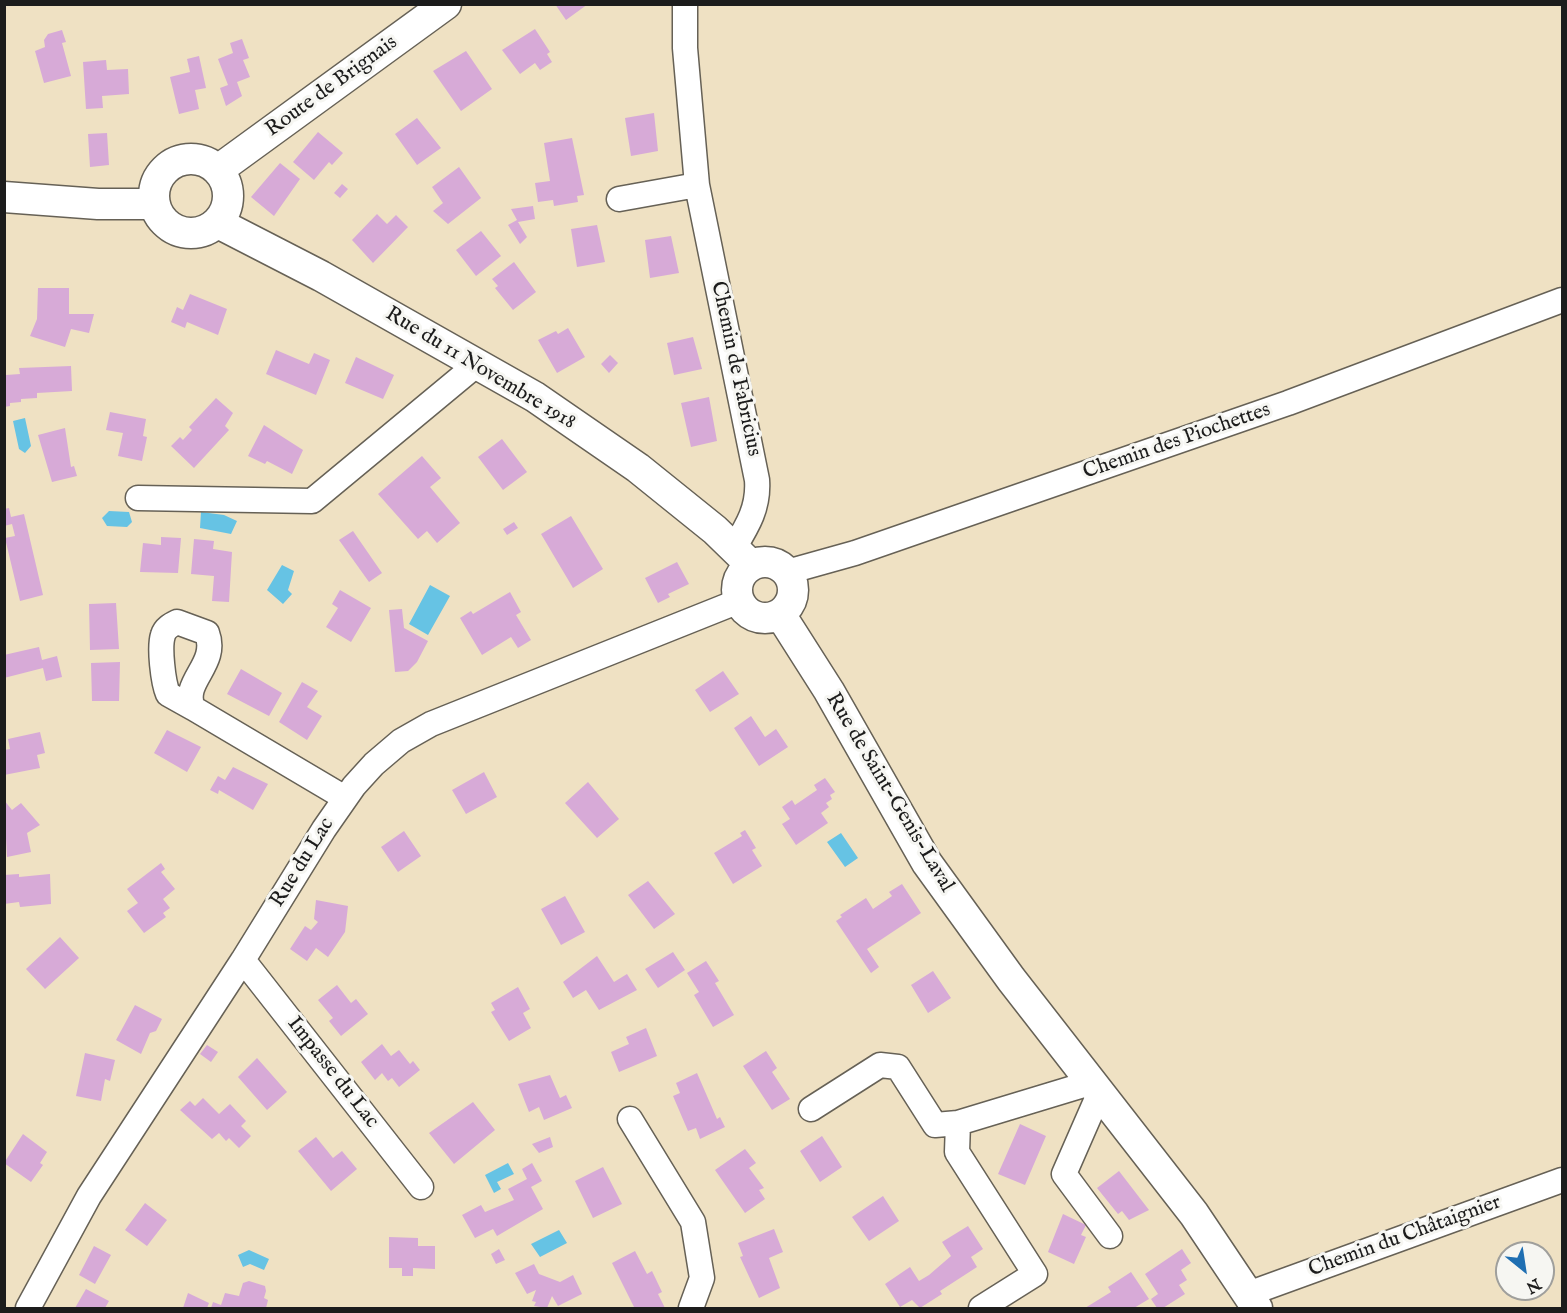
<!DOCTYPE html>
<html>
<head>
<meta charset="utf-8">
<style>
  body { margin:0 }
  #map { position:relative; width:1567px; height:1313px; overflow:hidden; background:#efe1c3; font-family:"IM FELL English",serif }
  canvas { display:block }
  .frame { position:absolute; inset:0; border:6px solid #1c1c1c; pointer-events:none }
  .north { position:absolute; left:1495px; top:1241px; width:60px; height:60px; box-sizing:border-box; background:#f6f6f2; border:2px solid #9f9f9c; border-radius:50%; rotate:150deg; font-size:16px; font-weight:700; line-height:24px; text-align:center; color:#1c1c1c }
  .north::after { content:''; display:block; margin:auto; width:21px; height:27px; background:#1f6fb2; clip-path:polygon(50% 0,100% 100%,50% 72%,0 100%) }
</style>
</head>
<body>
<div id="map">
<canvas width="1567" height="1313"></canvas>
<div class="frame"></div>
<div class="north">N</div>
</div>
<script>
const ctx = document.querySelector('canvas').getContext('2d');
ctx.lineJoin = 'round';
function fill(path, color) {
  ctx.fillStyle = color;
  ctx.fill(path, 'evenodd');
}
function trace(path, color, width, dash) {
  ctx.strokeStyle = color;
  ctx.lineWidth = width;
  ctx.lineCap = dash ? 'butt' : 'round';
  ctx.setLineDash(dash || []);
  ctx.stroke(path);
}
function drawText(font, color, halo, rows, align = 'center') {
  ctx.font = font + ' "IM FELL English",serif';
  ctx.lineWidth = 6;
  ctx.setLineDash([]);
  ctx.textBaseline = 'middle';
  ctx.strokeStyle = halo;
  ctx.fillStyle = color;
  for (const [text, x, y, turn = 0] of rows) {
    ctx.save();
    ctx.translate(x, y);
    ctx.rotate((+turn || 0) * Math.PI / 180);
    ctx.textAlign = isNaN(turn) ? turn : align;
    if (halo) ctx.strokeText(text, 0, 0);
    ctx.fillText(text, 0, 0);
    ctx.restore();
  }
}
fill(new Path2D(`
  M25 418 31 446 25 453 19 449 13 421Z
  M109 511 129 512 132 522 127 527 107 526 102 518Z
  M201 512 224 515 237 521 231 534 200 528Z
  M282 565 294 571 288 590 292 594 283 604 267 590Z
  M430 585 450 596 428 635 409 624Z
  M841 833 858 858 845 867 827 842Z
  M508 1163 514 1174 497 1182 501 1189 494 1193 485 1175Z
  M559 1230 567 1243 540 1257 531 1244Z
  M249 1250 269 1259 264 1270 250 1264 243 1267 238 1255Z`), '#66c3e4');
fill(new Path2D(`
  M555 4H588L566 20Z
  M535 29 550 52 547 54 552 62 540 70 535 63 520 74 502 50Z
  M62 30 66 42 62 43 71 76 44 83 35 51 45 47 44 40 48 34Z
  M242 39 249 58 243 60 250 77 237 82 242 96 226 106 220 88 228 85 218 59 233 53 230 43Z
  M466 51 492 89 461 111 433 71Z
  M199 56 206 88 195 90 199 109 179 114 170 77 190 72 187 59Z
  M106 60 107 70 128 69 129 94 102 96 103 108 86 109 83 62Z
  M654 113 658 151 631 156 625 118Z
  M417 118 441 148 417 165 395 134Z
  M318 132 343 153 332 165 329 162 314 180 293 162Z
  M107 133 109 165 90 167 88 134Z
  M572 138 584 195 577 196 578 202 554 206 553 200 538 202 535 183 550 181 544 143Z
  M280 163 300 179 274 216 251 197Z
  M459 167 481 198 448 224 433 211 443 203 432 187Z
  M342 184 348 189 340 198 334 193Z
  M533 206 535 219 518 222 527 237 520 244 508 225 517 220 511 209Z
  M377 214 387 224 396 215 408 227 373 263 352 240Z
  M597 225 605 262 577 267 571 229Z
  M481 231 501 256 476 276 456 250Z
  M671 236 679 273 650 278 645 240Z
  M514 262 536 292 513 310 495 288 498 286 492 279Z
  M38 288H69V314H94L89 333 71 329 65 347 30 336 37 319Z
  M190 294 227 309 218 335 187 322 185 328 171 322 177 307 183 310Z
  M568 328 585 357 557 373 538 340 556 331 558 334Z
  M693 337 702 369 674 375 667 343Z
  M276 350 309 364 314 353 330 360 316 395 266 374Z
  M610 355 618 363 609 373 601 364Z
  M356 357 394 375 383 399 345 383Z
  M71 366 72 391 37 393V398L21 399V402L10 403V406L4 407 6 375 20 374 19 368Z
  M709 397 717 441 691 447 681 403Z
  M216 398 233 413 225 426 229 430 194 468 171 446 180 437 183 440 192 430 189 427Z
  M110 412 146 419 143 436 147 437 142 461 118 456 123 433 106 430Z
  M264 425 303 450 292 474 267 461 265 464 248 456Z
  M65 428 71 467 74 466 77 476 52 482 38 435Z
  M502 439 527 472 503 490 478 457Z
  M422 456 441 478 430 487 460 523 437 543 427 531 418 539 378 494Z
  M9 508 11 517 24 514 43 595 20 601 5 538 15 536 12 524 4 526V509Z
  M571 516 603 569 573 588 541 534Z
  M514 522 518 528 507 535 503 529Z
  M353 531 382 573 369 582 339 540Z
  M161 537 181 538 178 573 140 572 143 543 161 545Z
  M194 539 214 541 213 549 232 552 229 602 212 601 214 576 191 574Z
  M677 562 689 584 668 594 670 597 658 603 645 578Z
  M340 590 371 608 351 642 326 627 338 608 332 604Z
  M510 592 521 612 516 615 531 640 518 648 511 637 482 655 460 618 471 611 473 614Z
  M116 603 119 649 90 650 89 604Z
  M402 609 404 628 428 641 417 662 408 671 395 672 389 610Z
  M39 647 42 660 57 656 62 677 46 681 43 668 4 678V655Z
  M120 662 119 701H92L91 663Z
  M241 669 282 693 269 716 227 694Z
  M723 671 739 694 710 712 695 690Z
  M302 682 318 691 307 707 322 716 307 740 279 722Z
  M751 716 765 737 776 729 788 747 759 766 734 728Z
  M167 730 201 747 187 772 154 753Z
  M40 732 45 753 37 755 40 768 4 775V750L10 749 8 739Z
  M233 767 268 784 253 810 219 790 218 794 210 790 218 776 225 780Z
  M484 772 497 797 466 814 452 790Z
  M825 778 835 792 830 795 832 799 826 803 829 807 821 813 828 823 796 845 782 824 790 819 782 807 792 800 795 805 817 790 814 785Z
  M588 782 619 819 597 838 565 803Z
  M4 800 12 810 21 803 40 825 27 833 31 852 7 857Z
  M745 830 756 848 752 850 762 866 733 884 714 853 742 836 740 833Z
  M404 831 421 856 398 872 381 847Z
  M161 863 165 869 161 872 175 889 163 899 170 908 163 913 166 917 144 933 127 911 138 903 127 889Z
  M19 874V877L50 874 51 904 20 907 19 902 4 904V875Z
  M648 881 675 914 654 929 628 895Z
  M902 884 921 913 867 949 879 967 871 973 836 921 842 917 840 915 866 898 873 909 892 896 889 892Z
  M565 896 585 932 561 945 541 909Z
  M316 900 348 906 345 932 328 957 316 948 307 961 290 949 305 926 311 930 318 922 314 919Z
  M60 937 79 958 45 989 26 969Z
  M673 952 685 970 658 988 645 969Z
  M597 956 614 982 627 974 637 990 599 1010 586 990 573 998 563 982Z
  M706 961 719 981 715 983 734 1015 713 1027 694 995 699 992 687 973Z
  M933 971 951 998 928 1013 911 985Z
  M337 985 351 1003 356 999 368 1014 341 1036 329 1021 333 1018 318 1000Z
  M518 987 530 1009 523 1013 531 1028 509 1041 491 1012 495 1010 491 1003Z
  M135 1005 162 1019 156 1031 150 1033 141 1054 116 1040Z
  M646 1028 657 1056 619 1072 611 1052 629 1044 626 1037Z
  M382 1044 391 1056 399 1050 410 1064 413 1061 420 1070 399 1087 392 1078 388 1081 382 1073 375 1080 361 1062Z
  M207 1045 218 1052 211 1062 200 1054Z
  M766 1051 777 1068 772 1072 790 1099 772 1110 743 1066Z
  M85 1053 115 1060 110 1081 105 1079 101 1101 76 1096Z
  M257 1058 287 1092 267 1110 238 1077Z
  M697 1073 717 1119 720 1117 725 1127 700 1139 696 1128 688 1131 673 1096 680 1093 676 1083Z
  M550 1075 560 1098 566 1095 572 1108 544 1120 539 1107 529 1112 518 1084Z
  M203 1098 219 1114 230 1104 246 1121 241 1126 251 1136 239 1148 229 1138 226 1141 219 1133 212 1139 180 1110 190 1101 195 1106Z
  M473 1102 495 1130 454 1164 429 1133Z
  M1020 1124 1046 1136 1025 1185 998 1174Z
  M23 1134 47 1152 40 1163 43 1165 31 1182 4 1163Z
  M822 1136 842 1167 820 1182 800 1151Z
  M316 1137 333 1158 342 1151 357 1169 331 1191 298 1151Z
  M550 1137 553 1147 539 1153 532 1144Z
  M745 1149 756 1163 749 1168 764 1188 759 1190 765 1199 745 1213 715 1170Z
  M532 1163 542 1181 531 1187 543 1209 497 1236 493 1229 475 1238 462 1215 481 1205 485 1212 514 1200 508 1189 527 1179 522 1169Z
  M603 1167 622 1204 593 1218 575 1181Z
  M1119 1171 1149 1210 1129 1220 1122 1211 1118 1214 1097 1188Z
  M883 1196 899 1221 869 1241 852 1217Z
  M145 1203 167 1220 147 1246 125 1230Z
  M1063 1214 1086 1225 1081 1235 1086 1237 1074 1264 1048 1252Z
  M968 1226 983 1249 971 1257 977 1267 940 1291 942 1294 920 1308 912 1300 900 1307 885 1284 910 1267 919 1281 929 1275 951 1256 942 1242Z
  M774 1229 783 1252 769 1258 780 1288 759 1298 740 1257 743 1256 738 1243Z
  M389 1237 418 1238V1246H435V1269L413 1268V1276H402V1268H389Z
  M94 1246 111 1255 95 1284 79 1275Z
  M499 1249 505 1260 496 1264 491 1254Z
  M1182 1249 1191 1263 1181 1270 1187 1280 1179 1285 1185 1294 1163 1308H1157L1151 1299 1158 1294 1145 1274Z
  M635 1251 647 1274 652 1271 662 1292 658 1294 665 1308H631L634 1307 612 1263Z
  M534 1264 539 1274 560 1282 573 1275 582 1294 558 1306 552 1296 547 1308 534 1306 536 1302 532 1301 536 1290 527 1294 515 1273Z
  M1131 1272 1149 1299 1134 1308H1085L1111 1292 1108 1287Z
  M249 1281 265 1286 266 1291 264 1298 268 1300 266 1308H211L213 1302 221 1305 225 1293 239 1296 243 1283Z
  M86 1289 109 1301 105 1308H75Z
  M188 1293 209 1303 207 1308H183Z`), '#d7aad7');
const minor = new Path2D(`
  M685 4V48L697 185 757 480C759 507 748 525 734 548
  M619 199 697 185
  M138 498 312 501 476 365
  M787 572 855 553 1288 403 1562 300
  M193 708 168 694C163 682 159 647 163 635 165 628 171 625 177 622L207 633C219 665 181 681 193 708L345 798
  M243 960 421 1187
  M1099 1094 1064 1174 1110 1236
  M811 1109 880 1065 898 1067 935 1125 958 1123 1090 1083
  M630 1119 693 1222 702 1278 691 1308
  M958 1123 957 1152 1035 1274 981 1308
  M1248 1294 1562 1180
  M28 1308 89 1196 243 960 324 829 354 786 374 764 401 741 431 724 739 601`);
const tertiary = new Path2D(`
  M154 196a37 37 0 1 1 74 0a37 37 0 1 1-74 0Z
  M218 170 446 4
  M4 197 98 204H155
  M218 223 321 276 535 397 638 468 715 530 751 565
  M737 590a28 28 0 1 1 56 0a28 28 0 1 1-56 0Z
  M780 614 829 691 927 863 1011 979 1194 1214 1257 1308`);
trace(minor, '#666156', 27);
trace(tertiary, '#666156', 33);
trace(minor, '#fff', 24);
trace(tertiary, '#fff', 30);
drawText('21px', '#1c1c1c', '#f6f6f2', [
  ["Route de Brignais",332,87,-36],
  ["Rue du 11 Novembre 1918",480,369,31],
  ["Chemin de Fabricius",735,369,78],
  ["Chemin des Piochettes",1177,442,-19],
  ["Rue de Saint-Genis-Laval",889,793,59],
  ["Rue du Lac",303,863,-58],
  ["Impasse du Lac",332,1073,52],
  ["Chemin du Châtaignier",1405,1237,-20]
]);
</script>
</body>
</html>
